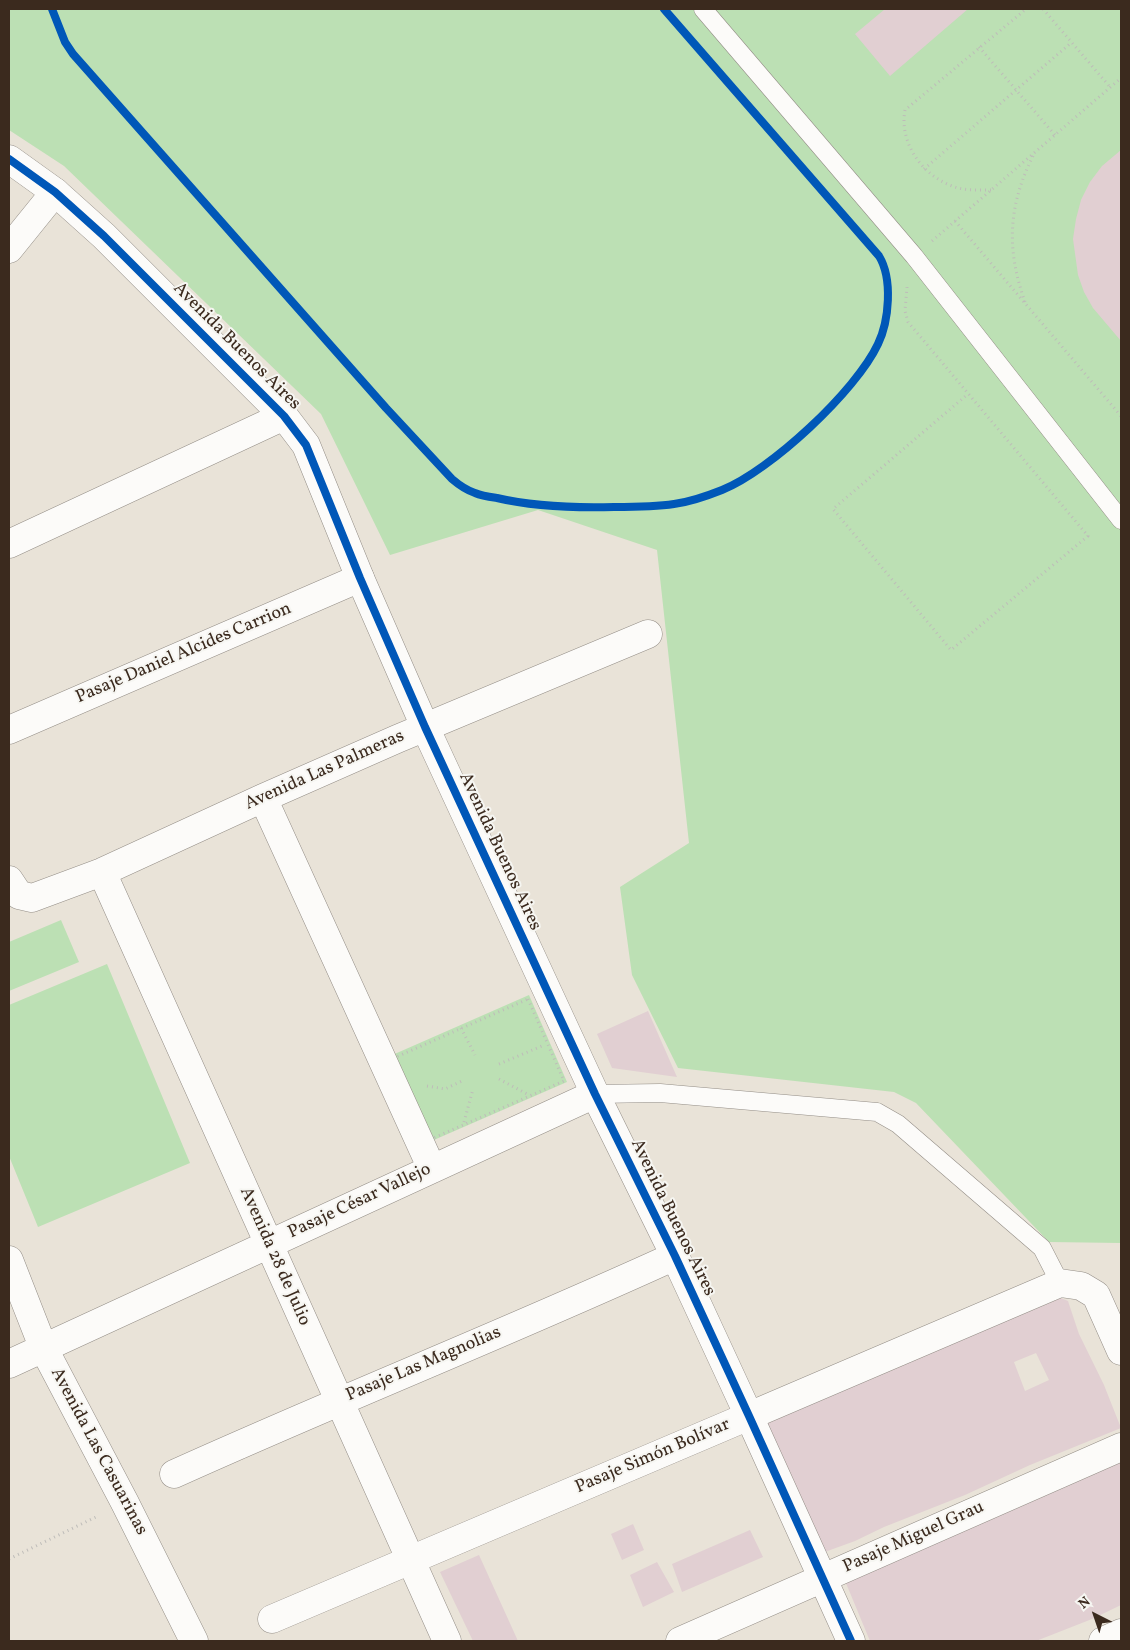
<!DOCTYPE html>
<html>
<head>
<meta charset="utf-8">
<style>
  body { margin:0 }
  #map { position:relative; width:1130px; height:1650px; overflow:hidden; background:#e9e3d8; font-family:Vollkorn,serif }
  canvas { display:block }
  .frame { position:absolute; inset:0; border:10px solid #3b2a1e; pointer-events:none }
  .north { position:absolute; left:1070px; top:1590px; width:50px; height:50px; -webkit-text-stroke:4px #f6f6f2; paint-order:stroke; rotate:319deg; font-size:14px; font-weight:700; line-height:20px; text-align:center; color:#3b2a1e }
  .north::after { content:''; display:block; margin:auto; width:18px; height:22px; background:#3b2a1e; clip-path:polygon(50% 0,100% 100%,50% 72%,0 100%) }
</style>
</head>
<body>
<div id="map">
<canvas width="1130" height="1650"></canvas>
<div class="frame"></div>
<div class="north">N</div>
</div>
<script>
const ctx = document.querySelector('canvas').getContext('2d');
ctx.lineJoin = 'round';
function fill(path, color) {
  ctx.fillStyle = color;
  ctx.fill(path, 'evenodd');
}
function trace(path, color, width, dash) {
  ctx.strokeStyle = color;
  ctx.lineWidth = width;
  ctx.lineCap = dash ? 'butt' : 'round';
  ctx.setLineDash(dash || []);
  ctx.stroke(path);
}
function drawText(font, color, halo, rows, align = 'center') {
  ctx.font = font + ' Vollkorn,serif';
  ctx.lineWidth = 4;
  ctx.setLineDash([]);
  ctx.textBaseline = 'middle';
  ctx.strokeStyle = halo;
  ctx.fillStyle = color;
  for (const [text, x, y, turn = 0] of rows) {
    ctx.save();
    ctx.translate(x, y);
    ctx.rotate((+turn || 0) * Math.PI / 180);
    ctx.textAlign = isNaN(turn) ? turn : align;
    if (halo) ctx.strokeText(text, 0, 0);
    ctx.fillText(text, 0, 0);
    ctx.restore();
  }
}
fill(new Path2D(`
  M9 9H1121V1243L1049 1242 916 1103 894 1092 678 1068 632 975 620 887 689 843 657 550 538 510 390 555 321 414 64 166 9 130Z
  M61 920 79 962 9 991V942Z
  M107 964 190 1163 38 1227 9 1156V1005Z
  M529 995 567 1082 427 1143 390 1056Z`), '#bce0b4');
fill(new Path2D(`
  M885 9H968L890 76 855 34Z
  M1121 150V341L1093 308 1084 292 1078 275 1073 239 1076 219 1081 200 1090 182 1102 166Z
  M648 1011 677 1077 612 1068 597 1034Z
  M1061 1298 1068 1301 1079 1334 1104 1385 1121 1428 1030 1465 965 1495 884 1527 855 1541 822 1553 761 1419ZM1036 1353 1049 1380 1025 1391 1014 1362Z
  M1121 1460V1605L1092 1619 1036 1641H870L843 1576Z
  M633 1524 644 1550 622 1560 611 1534Z
  M750 1530 763 1557 682 1592 672 1564Z
  M479 1555 518 1641H473L440 1572Z
  M657 1562 674 1592 643 1607 630 1575Z`), '#e1cfd2');
const lane = new Path2D(`
  M703 9 914 256 1121 520
  M595 1094 660 1093 877 1112 898 1124 1042 1248 1060 1283`);
const street = new Path2D(`
  M9 249 55 192
  M9 544 284 416
  M9 730 360 578
  M263 798 432 1169
  M102 872 447 1641
  M9 880 19 895 32 898 102 872 263 798 397 739 648 634
  M9 1260 43 1347 125 1503 194 1641
  M9 1364 595 1094
  M174 1474C340 1399 509 1332 675 1256
  M272 1619 749 1416 851 1641
  M680 1641 1121 1447
  M1103 1641 1121 1633`);
const secondary = new Path2D(`
  M9 159 55 192 104 236 284 416 306 445 360 578 425 727 595 1094 675 1256 749 1416 1060 1283 1081 1286 1096 1295 1121 1351`);
trace(lane, '#938d86', 19);
trace(street, '#938d86', 29);
trace(secondary, '#938d86', 29);
trace(new Path2D(`
  M1043 9 1110 87
  M979 47 1055 135
  M924 169 1072 42
  M991 190C978 190 965 191 952 186 922 175 899 143 905 110L1026 9
  M955 221 1121 416
  M932 241 1121 78
  M907 287 905 311 908 322 1088 536 951 650 833 509 968 394
  M1025 302C1006 249 1008 205 1034 154
  M528 999 564 1081 429 1140 394 1058Z
  M461 1028 475 1055
  M499 1064 542 1046
  M499 1079 527 1094
  M427 1086 445 1089 464 1080
  M464 1122 473 1089
  M9 1559 98 1516`), '#bebcb9', 3, [1, 4]);
trace(lane, '#fcfbf9', 18);
trace(street, '#fcfbf9', 28);
trace(secondary, '#fcfbf9', 28);
trace(new Path2D(`
  M52 9 65 42 73 54 386 408 452 479C459 485 466 490 475 493 482 496 490 497 497 498 535 507 575 508 614 507 634 507 655 507 674 504 690 502 707 496 722 490 770 471 856 391 878 344 889 321 893 279 879 256L664 9
  M9 159 55 192 104 236 284 416 306 445 360 578 425 727 595 1094 675 1256 749 1416 851 1641`), '#0057b8', 8);
drawText('18px', '#3b2a1e', '#f6f6f2', [
  ["Avenida Buenos Aires",236,347,45],
  ["Pasaje Daniel Alcides Carrion",184,654,-23],
  ["Avenida Las Palmeras",325,771,-24],
  ["Avenida Buenos Aires",499,852,65],
  ["Pasaje César Vallejo",360,1202,-25],
  ["Avenida Buenos Aires",672,1218,64],
  ["Avenida 28 de Julio",274,1257,66],
  ["Pasaje Las Magnolias",424,1365,-23],
  ["Avenida Las Casuarinas",98,1452,62],
  ["Pasaje Simón Bolívar",653,1457,-23],
  ["Pasaje Miguel Grau",914,1538,-24]
]);
</script>
</body>
</html>
